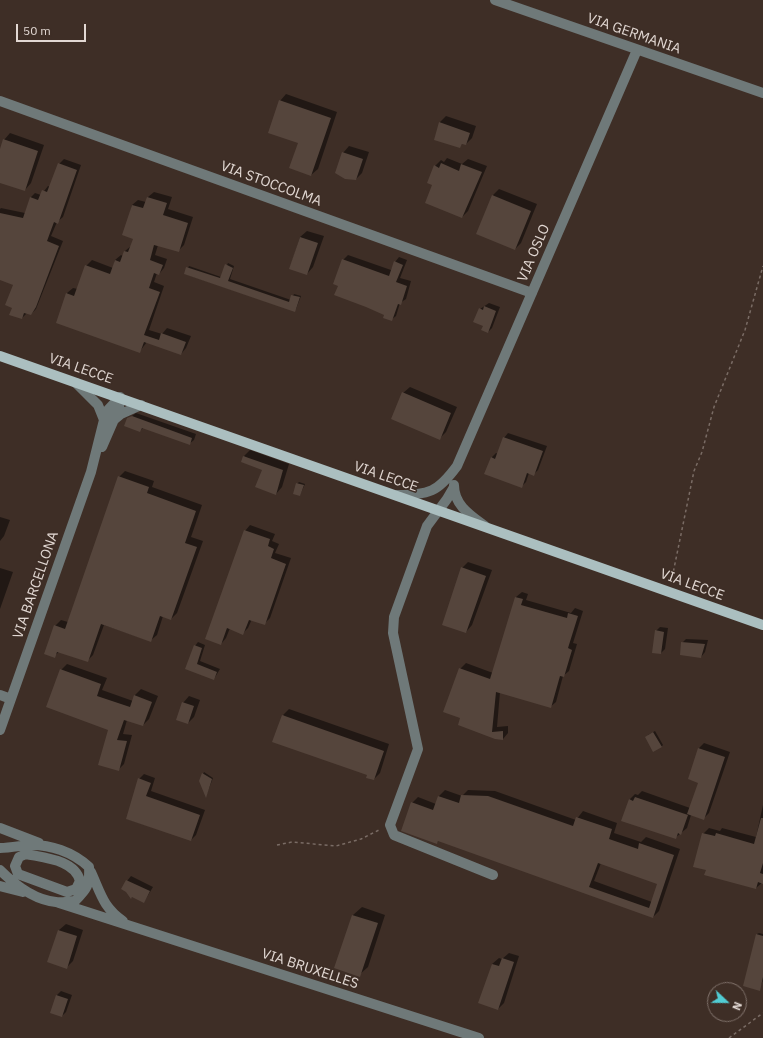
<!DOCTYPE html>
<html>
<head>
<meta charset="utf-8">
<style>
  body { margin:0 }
  #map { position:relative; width:763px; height:1038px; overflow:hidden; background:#3e2e26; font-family:"IBM Plex Sans",sans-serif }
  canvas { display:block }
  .north { position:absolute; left:707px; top:982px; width:40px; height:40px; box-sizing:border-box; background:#3e2e26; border:1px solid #80726b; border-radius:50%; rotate:112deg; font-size:11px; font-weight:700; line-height:16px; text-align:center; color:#e2d8d3 }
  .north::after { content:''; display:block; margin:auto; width:14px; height:18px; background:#51ccd3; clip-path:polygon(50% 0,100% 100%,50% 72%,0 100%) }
  .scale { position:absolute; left:16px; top:24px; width:70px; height:18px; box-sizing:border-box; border:2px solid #e2d8d3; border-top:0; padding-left:5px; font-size:12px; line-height:14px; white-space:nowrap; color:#e2d8d3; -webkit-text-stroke:3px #3e2e26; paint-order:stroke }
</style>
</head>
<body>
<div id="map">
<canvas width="763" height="1038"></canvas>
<div class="north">N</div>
<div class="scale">50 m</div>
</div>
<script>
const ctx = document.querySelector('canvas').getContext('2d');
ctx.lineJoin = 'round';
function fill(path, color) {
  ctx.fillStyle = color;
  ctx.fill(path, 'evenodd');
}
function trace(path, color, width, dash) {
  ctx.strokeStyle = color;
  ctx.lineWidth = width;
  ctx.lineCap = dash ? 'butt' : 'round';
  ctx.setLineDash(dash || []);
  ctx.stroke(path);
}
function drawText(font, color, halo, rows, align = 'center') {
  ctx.font = font + ' "IBM Plex Sans",sans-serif';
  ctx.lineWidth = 3;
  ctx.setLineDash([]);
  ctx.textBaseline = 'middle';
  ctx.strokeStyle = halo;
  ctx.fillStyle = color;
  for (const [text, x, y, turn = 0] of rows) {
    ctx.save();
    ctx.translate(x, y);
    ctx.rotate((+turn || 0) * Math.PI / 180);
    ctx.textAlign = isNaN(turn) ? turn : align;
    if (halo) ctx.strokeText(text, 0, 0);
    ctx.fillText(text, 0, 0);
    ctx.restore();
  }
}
fill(new Path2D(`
  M286 94 337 112 318 169 311 175 299 143 280 101Z
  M446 116 476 126 472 138 466 144 463 143 460 147 435 139 440 122Z
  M10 133 44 145 31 183 25 190 0 181V153L4 140Z
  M349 146 369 152 362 173 356 179 343 153Z
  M447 158 462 164 468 159 487 166 468 211 462 217 433 184 435 166 441 160 444 162Z
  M64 159 81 165 63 217 57 222 51 236 63 241 36 309 31 314 27 313 22 318 13 307 14 285 0 279V209L1 208 25 213 30 198 35 193 41 195 48 186 50 187 59 164Z
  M499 189 537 204 521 243 515 249 493 195Z
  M154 192 172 197 168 209 193 217 184 245 178 251 158 245 155 255 167 259 164 268 159 274 157 273 154 282 164 286 149 330 162 334 167 328 191 336 186 348 181 354 147 342 140 351 57 322 67 293 73 288 78 289 86 266 92 260 113 268 115 260 121 255 123 256 125 251 131 246 134 238 124 235 132 205 138 200 146 202 148 197Z
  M307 231 324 236 313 267 307 274 290 268 300 237Z
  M348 255 391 270 395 262 399 257 407 260 400 278 411 281 406 299 400 303 396 316 391 320 385 314 339 285 343 260Z
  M228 263 234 266 230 279 291 300 294 294 301 296 296 309 294 311 185 274 189 266 221 277Z
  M489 303 500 307 492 328 488 332 484 325 480 309Z
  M410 387 457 407 446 432 439 439 403 393Z
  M136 413 196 434 194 440 189 444 144 427 140 431 128 419Z
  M508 433 547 446 538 470 534 474 529 473 526 482 522 486 491 458 496 453 498 454 504 438Z
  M250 450 289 464 282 487 276 494 263 469 244 456Z
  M125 471 154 481 152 487 202 505 191 537 203 541 177 613 171 619 163 616 157 635 150 641 104 625 93 655 87 661 59 652 54 656 55 626 61 620 68 622 119 477Z
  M299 482 305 484 300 495 297 484Z
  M0 517 10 520 4 536 0 541Z
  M250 525 275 534 272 541 279 544 275 553 291 558 270 618 264 624 252 619 248 628 243 633 230 628 226 638 221 644 245 531Z
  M468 562 492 570 472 625 466 632 462 568Z
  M0 568 13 572 0 609Z
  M522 592 528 594 526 600 571 613 575 608 583 611 573 643 577 644 569 671 563 676 556 702 550 707 500 692 497 727 508 726V733L503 739 461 718 460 669 466 663 493 673 516 597Z
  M660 627 668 628 665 649 661 653 656 631Z
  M686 639 708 640 705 652 701 657 682 643Z
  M198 642 205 645 200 661 220 669 214 679 187 669 195 646Z
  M67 664 107 678 102 690 133 701 135 695 141 689 158 696 149 719 143 725 127 720 123 734 132 735 124 764 118 770 109 729 61 670Z
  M189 696 200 700 194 717 188 723 183 703Z
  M289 709 389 744 380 773 374 779 283 715Z
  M655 731 663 745 661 747 648 735Z
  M704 743 730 752 709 813 703 819 691 815 687 828 675 838 629 800 635 794 638 795 642 791 690 808 699 782 689 779 699 748Z
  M204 772 213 778 206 796 203 774Z
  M144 774 155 778 151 791 205 810 196 835 191 840 127 819 139 779Z
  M445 790 462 796 468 790 495 791 576 820 583 811 617 823 614 833 641 842 646 837 680 849 659 911 653 917 439 840 437 843 412 803 418 797 436 804 439 796ZM601 863 659 883 652 902 594 881Z
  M763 805V882L756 888 707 869 703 834 709 828 720 831 722 828 756 837Z
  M131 876 153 887 144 902 133 896 131 898 127 881Z
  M362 907 385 915 368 967 359 975 336 967 353 915Z
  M66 924 83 930 73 961 66 968 49 962 59 930Z
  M759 933 763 934V980L759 990 757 934Z
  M509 953 519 956 504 1003 498 1009 492 964 499 958 502 959Z
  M61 991 72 995 66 1012 62 1016 57 995Z`), '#0007');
fill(new Path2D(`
  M279 100 331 118 311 176 289 168 298 143 268 133Z
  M439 122 470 133 466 145 462 144 460 148 434 140Z
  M3 139 38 151 25 191 0 183V149Z
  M342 152 363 159 356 180 345 179 335 173Z
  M58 163 77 170 58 224 54 222 47 241 59 246 36 307 31 315 24 313 22 319 9 315 12 308 5 305 13 285 0 280V213L23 218 30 197 38 200 42 190 47 192Z
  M441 163 459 171 461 164 482 172 462 218 425 203 432 185 427 183 434 165 439 168Z
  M492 195 531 211 515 250 476 234Z
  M147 197 167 203 163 215 188 223 179 252 154 245 150 260 163 265 159 275 154 273 149 288 160 292 144 335 159 340 161 333 186 342 181 355 144 342 140 353 56 323 66 293 74 296 85 265 110 274 115 260 120 262 124 251 128 252 133 239 122 235 132 205 143 208Z
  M300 237 318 243 307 275 289 269Z
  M342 259 389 276 394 261 403 265 396 282 407 286 401 305 398 304 392 321 383 318 384 315 366 307 334 295 338 286 333 284Z
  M225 264 233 268 228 281 289 302 291 295 300 297 295 312 184 274 186 267 220 278Z
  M484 306 496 311 488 333 481 330 483 326 473 322 479 308 483 310Z
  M402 392 451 413 440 440 391 419Z
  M132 416 192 438 190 445 142 428 140 432 124 426 127 418Z
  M503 437 543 451 534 476 527 473 522 488 484 474 491 457 495 459Z
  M243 456 283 470 276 495 255 487 262 470 241 462Z
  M118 476 149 487 147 493 196 511 185 543 197 547 171 620 160 616 151 642 101 624 88 662 57 652 55 658 44 654 54 625 65 629Z
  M296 483 304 485 300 496 293 494Z
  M244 530 270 539 268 546 274 549 271 558 286 564 265 625 249 620 243 635 227 628 221 645 205 639Z
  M461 567 486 576 466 633 442 625Z
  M515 597 523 599 521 605 567 618 568 613 578 616 568 648 572 650 564 677 560 676 551 708 496 692 492 732 503 731V740L495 739 458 725 460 718 443 712 459 668 490 679Z
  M655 630 664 632 661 654 652 653Z
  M681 642 705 644 701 658 680 655Z
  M194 645 202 648 197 664 217 672 214 680 185 669Z
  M60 669 101 684 97 696 130 707 134 695 152 702 143 726 124 720 117 740 127 741 119 771 98 765 108 730 46 707Z
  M182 702 194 706 188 724 176 720Z
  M282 715 384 751 374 780 366 778 367 775 272 742Z
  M653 732 662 747 653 752 645 737Z
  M698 748 725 757 704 820 687 814 698 783 688 779Z
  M202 773 212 779 206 798 199 781Z
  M138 778 151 783 146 796 200 815 191 841 126 819Z
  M461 795 488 796 573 826 576 817 612 829 609 839 638 849 639 843 674 855 653 918 438 841 437 844 401 831 411 802 433 810 438 796 459 803ZM598 863 657 884 649 908 589 887Z
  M635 797 688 815 681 835 678 833 676 839 621 821 629 799 633 801Z
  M761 818H763V863L760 873 763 874V884L758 882 756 889 704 875 706 870 693 867 702 833 715 836 716 833 754 844Z
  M126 880 150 891 144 903 132 897 131 899 126 892 121 889Z
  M352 915 378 923 360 977 334 968Z
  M58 930 77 936 67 969 47 962Z
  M756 934 763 936V977L760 991 743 986Z
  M502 958 514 962 498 1010 478 1003 492 964 499 966Z
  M56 995 68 999 62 1017 50 1013Z`), '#55453c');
trace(new Path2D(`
  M671 583 694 471 702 452 714 407 745 330 763 266
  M277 845 292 842 336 846 361 839 381 829
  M729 1038 763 1013`), '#7a6c65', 1.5, [3, 3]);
trace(new Path2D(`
  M495 0 763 93
  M0 101 532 293
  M76 383 98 405 104 420
  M115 419 121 414 141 405
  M102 447 119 408 120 397
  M454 485C454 505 470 515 485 526
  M454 487 447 499 427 526 394 617 393 633 418 749 390 825 394 835 493 875
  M397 495C430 494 437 493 457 466L637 50
  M0 695 11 699
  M0 730 91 472 104 420 108 410 120 397
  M0 828 39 843
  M0 848C9 848 19 846 28 845 50 844 73 852 89 867 90 885 87 889 75 901 69 901 62 903 56 902 34 900 15 885 0 870
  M26 854C45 858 75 860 80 881L76 889 67 892 18 874 15 866 19 857Z
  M91 872C101 894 103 907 123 921
  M0 886 23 892
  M56 902 479 1038`), '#6f7979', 10);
trace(new Path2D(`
  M0 356 763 625`), '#abbfc0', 10);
drawText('14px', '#e2d8d3', '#3e2e26', [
  ["VIA GERMANIA",634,34,19],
  ["VIA STOCCOLMA",271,184,20],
  ["VIA OSLO",534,253,-67],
  ["VIA LECCE",81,369,19],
  ["VIA LECCE",386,477,19],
  ["VIA BARCELLONA",36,585,-71],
  ["VIA LECCE",692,585,20],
  ["VIA BRUXELLES",310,969,18]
]);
</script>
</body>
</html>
